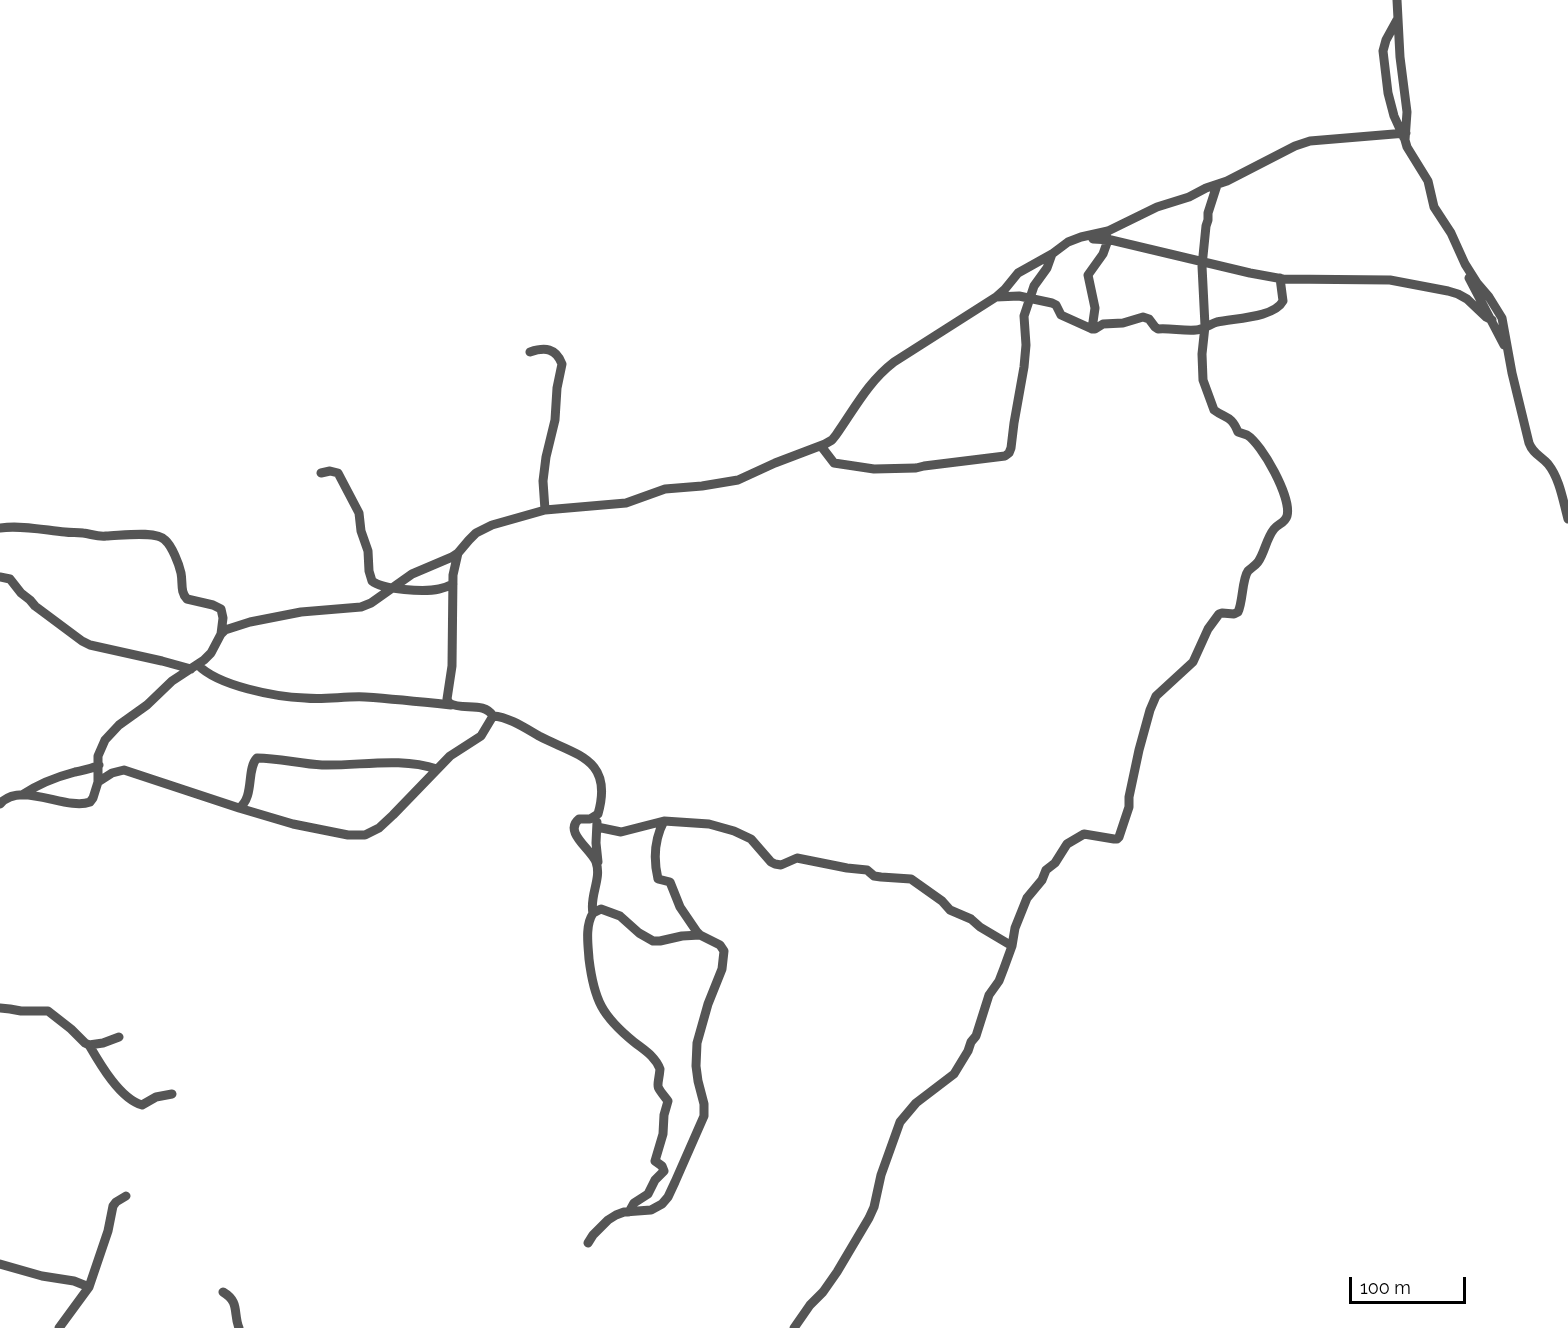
<!DOCTYPE html>
<html>
<head>
<meta charset="utf-8">
<style>
  body { margin:0 }
  #map { position:relative; width:1568px; height:1328px; overflow:hidden; background:#fff; font-family:Raleway,sans-serif }
  canvas { display:block }
  .scale { position:absolute; left:1349px; top:1277px; width:117px; height:27px; box-sizing:border-box; border:3px solid #000; border-top:0; padding-left:8px; font-size:18px; line-height:21px; white-space:nowrap; color:#000; -webkit-text-stroke:4px #fff; paint-order:stroke }
</style>
</head>
<body>
<div id="map">
<canvas width="1568" height="1328"></canvas>
<div class="scale">100 m</div>
</div>
<script>
const ctx = document.querySelector('canvas').getContext('2d');
ctx.lineJoin = 'round';
function trace(path, color, width, dash) {
  ctx.strokeStyle = color;
  ctx.lineWidth = width;
  ctx.lineCap = dash ? 'butt' : 'round';
  ctx.setLineDash(dash || []);
  ctx.stroke(path);
}
trace(new Path2D(`
  M1397 0 1400 57 1407 112 1405 140 1407 147 1428 181 1434 207 1451 233 1465 264 1477 283 1489 297 1502 318 1512 373 1529 443C1533 454 1541 456 1548 464 1560 479 1563 501 1568 519
  M1397 20 1386 40 1383 51 1388 93 1394 116 1404 138
  M1093 239 1111 240 1250 273 1283 279 1390 280 1448 291 1458 294 1467 299 1486 317 1492 320
  M1469 278 1504 345
  M996 297 1019 296 1052 303 1056 305 1061 315 1092 329H1095L1103 324 1123 323 1143 317 1149 319 1155 327 1158 329C1170 328 1183 331 1196 330 1201 330 1211 324 1217 322 1234 318 1274 318 1283 301L1280 278
  M1092 329 1095 308 1088 275 1103 254 1108 240 1106 234
  M530 352C545 347 556 348 562 364L557 388 555 420 546 457 543 481 545 510
  M821 446 834 463 874 469 916 468 924 466 1005 456 1009 453 1011 448 1014 423 1024 367 1026 345 1024 316 1034 286 1047 268 1052 254
  M321 473 330 471 338 473 359 513 361 531 368 551 369 571 372 581C383 590 425 592 439 589 444 588 449 586 453 584
  M0 528C21 525 44 530 65 532 71 533 77 532 83 533 91 534 98 537 106 536 119 536 156 530 165 540 172 546 179 564 181 573 183 583 180 592 187 599L213 605 221 609 223 618 221 634
  M458 553 453 575 452 666 447 699 449 703C462 711 484 701 493 716
  M0 577 10 579 21 593 30 600 35 606 82 641 90 645 162 661 191 669
  M198 665C218 686 276 697 305 698 325 700 345 696 365 697 394 699 423 702 451 705
  M98 782 112 773 124 770 239 808C255 797 246 769 257 758 279 758 300 764 322 765 361 766 399 757 437 769
  M22 795C38 784 56 777 75 772 84 770 91 769 99 765
  M0 804C20 780 66 811 90 802L93 798 98 782V756L105 740 119 725 147 705 172 681 204 660 211 653 221 634 225 630 250 622 301 612 361 607 371 603 412 574 452 557 458 553 469 540 476 533 492 525 545 510 626 503 665 489 702 486 738 480 775 463 825 444 832 440 836 435C855 408 868 382 894 362L996 297 1005 289 1018 273 1052 254 1068 242 1081 237 1108 231 1157 207 1189 197 1206 188 1227 181 1295 146 1310 141 1406 133
  M239 808 293 824 348 835H365L379 828 393 815 450 756 481 736 493 716C509 717 525 728 539 736 575 755 614 758 598 814L590 819H579C563 832 591 849 596 862 602 879 589 896 593 913
  M597 822 596 843 598 862
  M597 827 621 832 664 821 709 824 734 831 751 839 771 862 775 864 781 865 797 858 847 868 867 870 874 876 881 877 911 879 942 901 950 910 971 919 980 927 1012 946
  M0 1008 10 1009 21 1011H48L71 1029 85 1043 89 1045 103 1043 119 1037
  M89 1045C100 1064 120 1099 142 1105L156 1097 172 1094
  M629 1212 634 1203 648 1194 655 1180 664 1171 662 1166 655 1161 663 1134 664 1115 668 1101C654 1083 658 1090 660 1069 655 1056 644 1050 634 1042 602 1016 594 1000 589 959 588 944 585 926 593 913L601 909 620 916 639 933 653 941H660L682 936 700 935
  M588 1243 593 1235 608 1220 616 1215 624 1212 651 1210 662 1204 668 1197 675 1182 704 1116V1104L698 1081 696 1066 697 1043 708 1004 722 969 724 951 720 945 700 935 697 932 680 907 670 882 658 879C653 858 654 840 664 821
  M0 1264 42 1276 74 1281 89 1287
  M223 1292C240 1302 233 1313 239 1328
  M59 1328 89 1287 108 1231 113 1206 116 1202 126 1196
  M794 1328 810 1305 823 1292 837 1272 869 1218 874 1207 881 1175 900 1122 916 1103 954 1074 968 1051 971 1042 976 1036 989 995 999 981 1004 968 1012 946 1015 928 1027 898 1042 880 1046 870 1055 863 1067 844 1084 834 1114 839H1117L1119 837 1129 807V797L1139 750 1150 710 1156 696 1193 662 1208 629 1219 614 1222 613 1234 614 1238 612C1243 602 1242 579 1248 571 1251 568 1255 566 1258 562 1265 552 1266 539 1274 529 1278 524 1285 523 1287 516 1292 498 1262 444 1247 435 1244 434 1241 433 1238 432 1231 415 1226 419 1214 410L1203 380 1202 354 1205 326 1202 266 1206 226 1208 220V213L1217 185`), '#555', 9);
</script>
</body>
</html>
